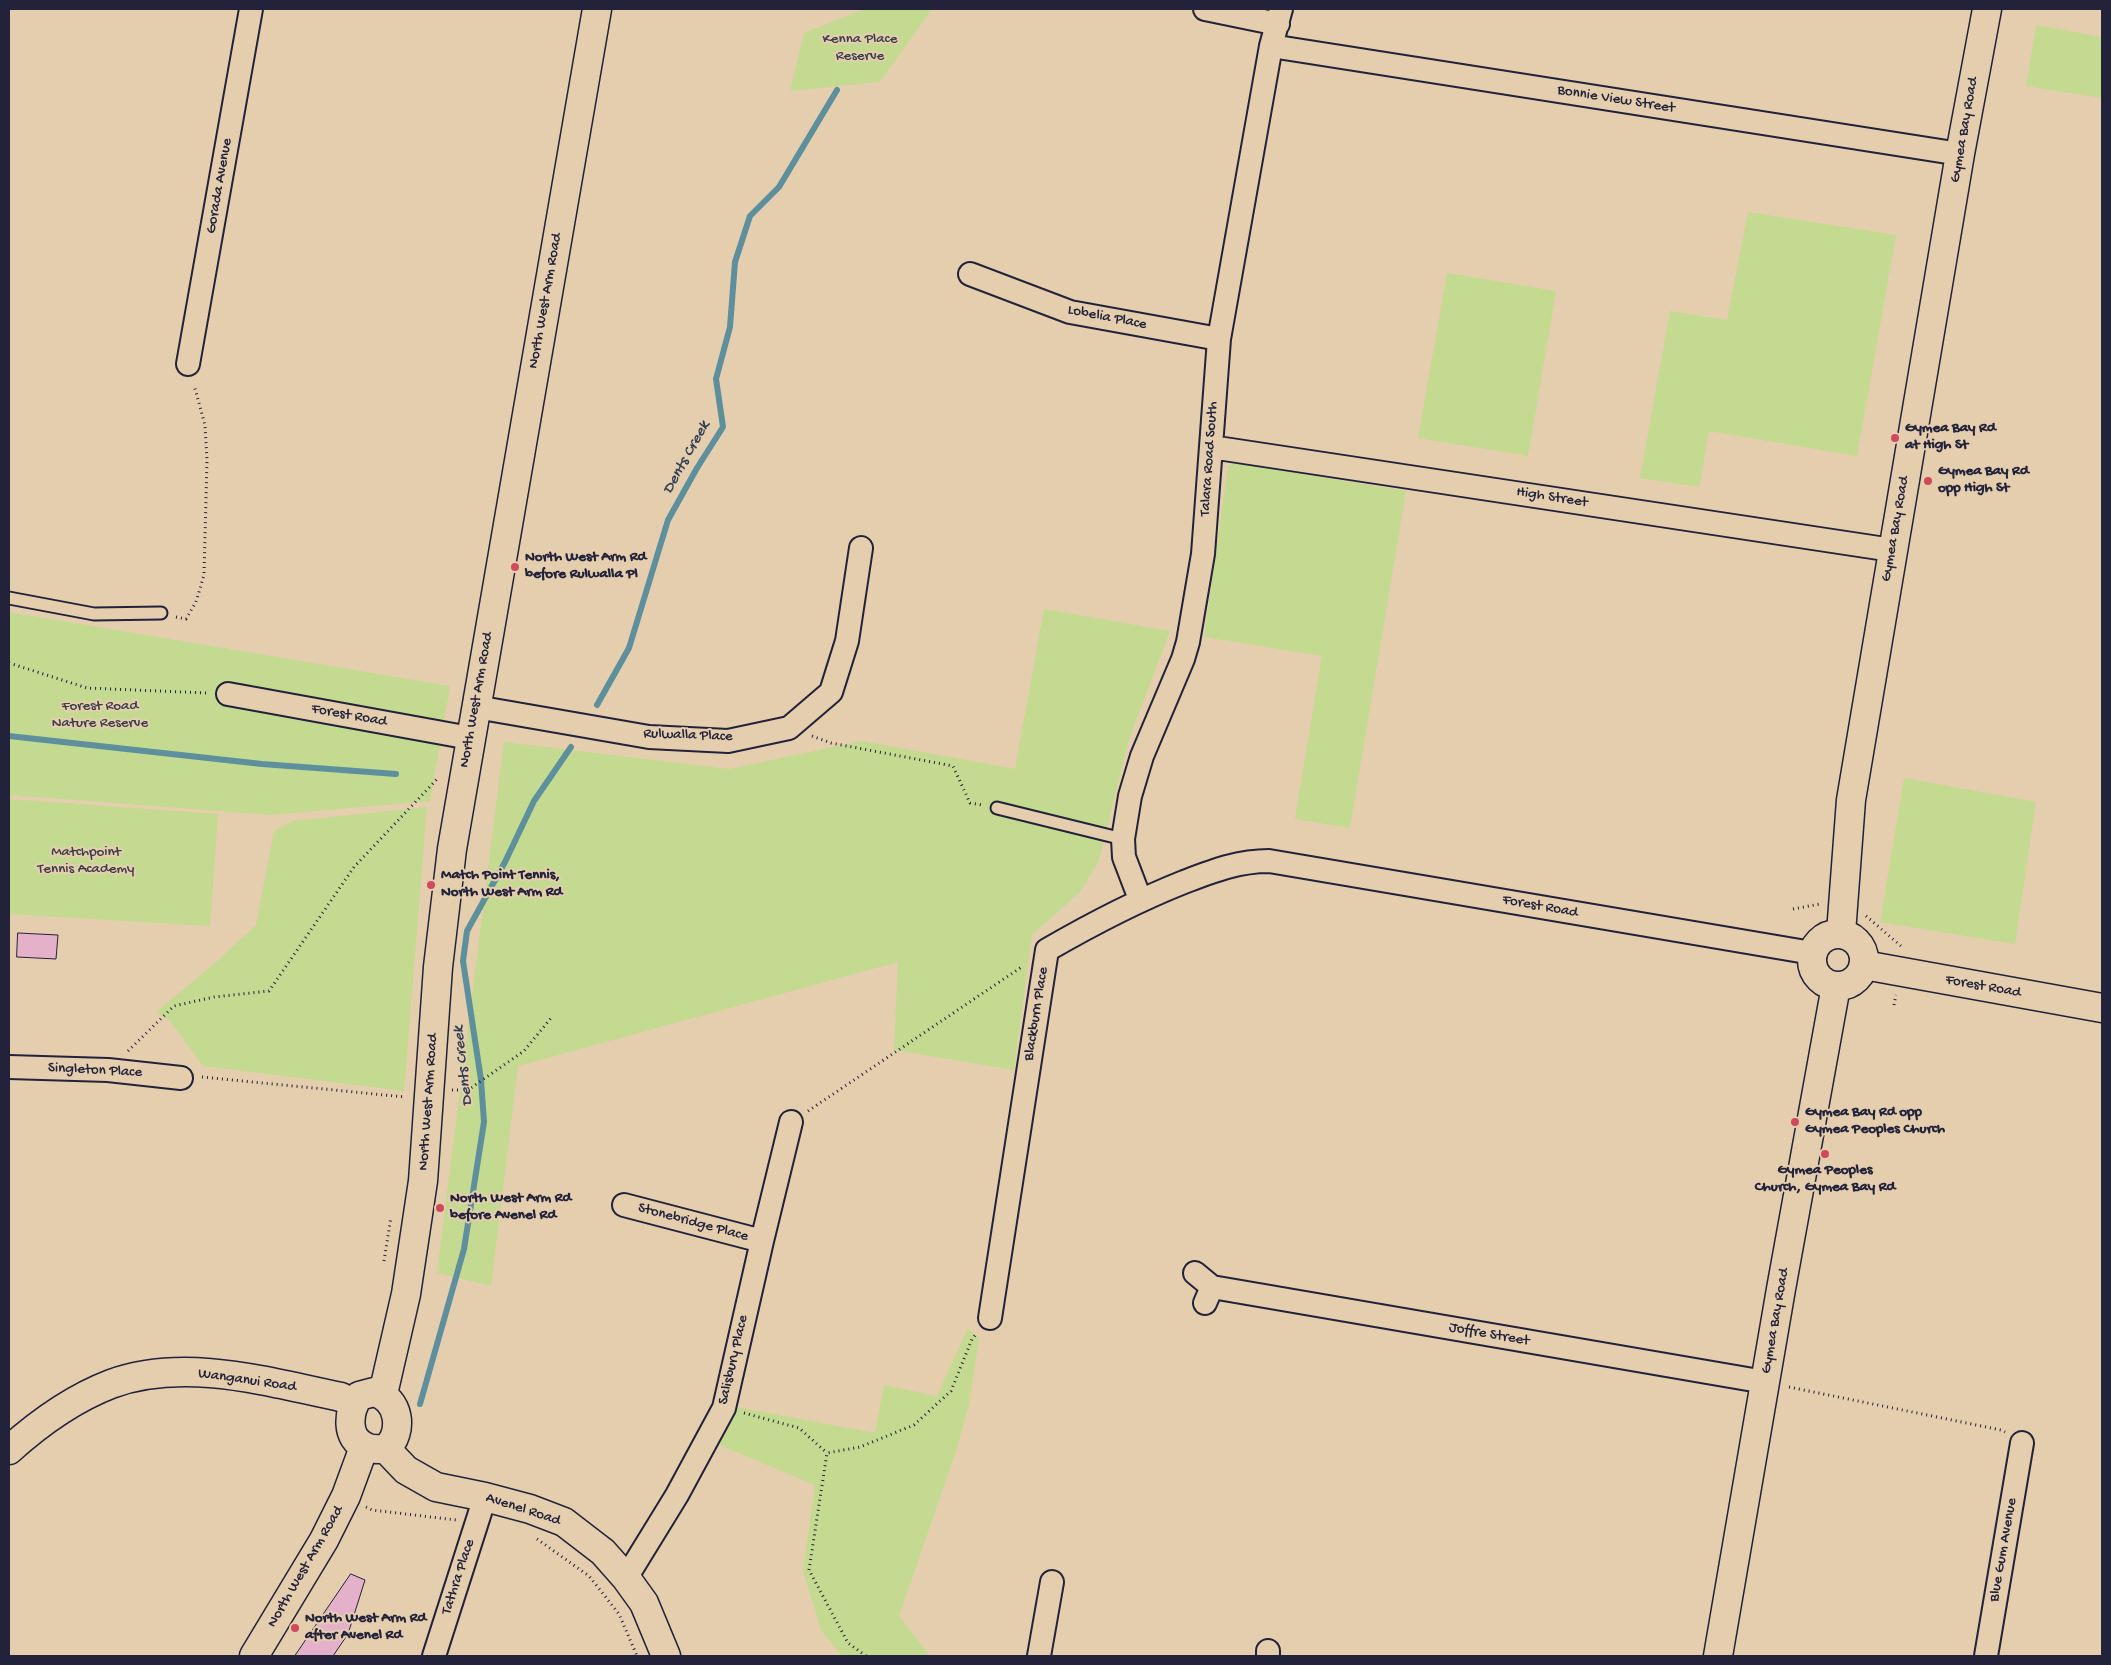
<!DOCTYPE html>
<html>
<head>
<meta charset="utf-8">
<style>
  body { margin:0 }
  #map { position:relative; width:2111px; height:1665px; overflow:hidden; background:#e5ceae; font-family:"Gochi Hand",sans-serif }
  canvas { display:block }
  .frame { position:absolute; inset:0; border:10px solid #22223b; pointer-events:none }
</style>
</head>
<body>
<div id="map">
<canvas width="2111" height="1665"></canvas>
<div class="frame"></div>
</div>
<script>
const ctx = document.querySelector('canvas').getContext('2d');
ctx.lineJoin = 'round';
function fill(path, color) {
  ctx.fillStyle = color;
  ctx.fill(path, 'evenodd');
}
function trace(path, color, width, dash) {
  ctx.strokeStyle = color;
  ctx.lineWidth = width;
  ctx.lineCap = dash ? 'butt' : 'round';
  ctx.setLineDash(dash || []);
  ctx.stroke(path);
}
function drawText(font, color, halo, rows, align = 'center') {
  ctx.font = font + ' "Gochi Hand",sans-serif';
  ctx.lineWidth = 4;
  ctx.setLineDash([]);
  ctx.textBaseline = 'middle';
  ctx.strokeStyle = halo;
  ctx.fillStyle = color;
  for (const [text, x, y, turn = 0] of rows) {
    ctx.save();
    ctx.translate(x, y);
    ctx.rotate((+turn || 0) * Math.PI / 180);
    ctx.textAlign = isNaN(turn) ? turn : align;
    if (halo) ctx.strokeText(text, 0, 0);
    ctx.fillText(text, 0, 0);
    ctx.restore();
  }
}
fill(new Path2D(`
  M864 9H932L880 82 790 91 804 33Z
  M2036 25 2102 37V98L2026 86Z
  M1748 212 1896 235 1857 456 1709 431 1699 487 1640 478 1670 311 1727 320Z
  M1447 273 1556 291 1528 456 1418 438Z
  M1236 463 1406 491 1350 828 1295 819 1322 656 1204 637 1228 466Z
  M1044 609 1170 631 1129 739 1099 860 1081 891 1032 935 1014 1070 894 1050 898 962 518 1066 491 1286 437 1273 504 742 729 769 862 741 1015 769Z
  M9 612 450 686 430 801 271 815 9 795Z
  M1904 778 2036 802 2015 944 1880 922Z
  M9 799 218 814 210 926 9 914Z
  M427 807 404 1091 203 1066 170 1021 156 1012 214 964 256 925 274 831 293 821Z
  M968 1328 979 1338 969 1405 956 1451 899 1616 930 1656H842L821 1630 803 1571 815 1485 707 1440 725 1405 875 1433 884 1385 937 1396Z`), '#c3da90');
trace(new Path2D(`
  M597 705 629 648 668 520 697 468 723 427 716 379 730 327 735 262 750 216 779 187 837 90
  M9 736 262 764 396 774
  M420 1404 464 1249 484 1122 481 1080 463 961 467 931 505 862 534 801 571 747`), '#5e8f9d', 6);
const building = new Path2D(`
  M18 933 58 935 56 959 17 957Z
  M351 1574 365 1580 348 1634 333 1656H295Z`);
fill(building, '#e5b0c9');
trace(building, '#22223b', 1);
const service = new Path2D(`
  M9 598 94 614 161 613
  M997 808 1123 839`);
const minor = new Path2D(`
  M1205 9 1278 24
  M1271 46 1960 154
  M970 274 1070 312 1219 339
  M188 364 251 9
  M1211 447 1892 550
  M228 694 470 738
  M476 707 649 737 728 741 789 728 831 692 847 641 861 548
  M1140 899 1124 857 1123 839 1130 796 1142 756 1183 659 1188 642 1203 554 1219 339 1271 46 1281 9
  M9 1067 108 1070 181 1078
  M624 1205 762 1241
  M1195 1273 1212 1287
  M1205 1303 1212 1287 1765 1382
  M990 1318 1047 950C1092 924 1136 901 1184 882 1213 871 1238 861 1269 861L1812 953
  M626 1578 677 1495 724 1408 762 1241 791 1122
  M434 1656 485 1497
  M1039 1656 1052 1582
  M1268 1656V1651
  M1986 1656 2022 1443`);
const tertiary = new Path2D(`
  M1841 933 1851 800 1960 154 1987 9
  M1812 960a26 26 0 1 1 52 0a26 26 0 1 1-52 0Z
  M1864 965 2102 1008
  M374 1392C400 1399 404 1432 386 1449 379 1449 372 1450 366 1447 345 1439 348 1411 359 1396Z
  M383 1394 406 1294 423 1181 438 967 452 849 597 9
  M386 1449 406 1470 436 1487 485 1497 530 1509 564 1522 603 1552 626 1578 644 1603 666 1656
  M9 1450C39 1423 72 1399 111 1384 184 1357 268 1382 341 1397L353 1404
  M254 1656 324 1540 346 1496 364 1447
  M1718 1656 1781 1289 1836 986`);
trace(service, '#22223b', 15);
trace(minor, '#22223b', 26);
trace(tertiary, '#22223b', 31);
trace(new Path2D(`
  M176 617 186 619 196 602 204 575 207 460 205 425 194 385
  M9 663 87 688 207 693
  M812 736 831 743 953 766 970 803 982 805
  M1793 909 1820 904
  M1866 916 1901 946
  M1894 1005 1896 995
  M128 1051 174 1006 214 997 269 991 354 867 439 777
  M202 1077 405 1097
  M452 1090H468L524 1051 551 1018
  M808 1111 1023 966
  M384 1261 391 1217
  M1789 1387 2001 1430 2005 1432
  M744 1413 799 1428 827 1453
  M366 1507 372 1510 456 1520
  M537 1539 589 1576 619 1614 637 1656
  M866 1656 848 1643 809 1570 827 1453 860 1447 914 1425 951 1391 972 1339 977 1333`), '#22223b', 3, [1, 4]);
trace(service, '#e5ceae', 11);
trace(minor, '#e5ceae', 22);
trace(tertiary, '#e5ceae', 28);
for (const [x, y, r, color] of [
  [1895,438,5,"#d1495b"],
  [1928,481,5,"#d1495b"],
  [515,567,5,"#d1495b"],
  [431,885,5,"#d1495b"],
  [1795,1122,5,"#d1495b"],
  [1825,1154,5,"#d1495b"],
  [440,1208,5,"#d1495b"],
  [295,1628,5,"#d1495b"]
]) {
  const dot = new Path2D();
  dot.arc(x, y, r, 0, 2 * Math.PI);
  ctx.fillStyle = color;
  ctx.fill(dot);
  trace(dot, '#e5ceae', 2);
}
drawText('15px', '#3a3e48', '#e5ceae', [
  ["Kenna Place",860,40],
  ["Reserve",860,57],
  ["Forest Road",100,707],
  ["Nature Reserve",100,724],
  ["Matchpoint",86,853],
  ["Tennis Academy",86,870]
]);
drawText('15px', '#22223b', '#e5ceae', [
  ["Bonnie View Street",1616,100,9],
  ["Gymea Bay Road",1965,130,-80],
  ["Gorada Avenue",220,186,-80],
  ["North West Arm Road",546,301,-80],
  ["Lobelia Place",1107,318,11],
  ["Talara Road South",1210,459,-86],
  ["High Street",1552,498,9],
  ["Gymea Bay Road",1896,529,-80],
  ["North West Arm Road",477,700,-80],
  ["Forest Road",349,716,10],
  ["Rulwalla Place",688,736,2],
  ["Forest Road",1540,907,10],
  ["Forest Road",1983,987,10],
  ["Blackburn Place",1037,1014,-81],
  ["Singleton Place",95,1071,3],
  ["North West Arm Road",429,1102,-86],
  ["Stonebridge Place",693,1223,15],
  ["Gymea Bay Road",1776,1321,-80],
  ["Joffre Street",1489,1335,10],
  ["Salisbury Place",734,1360,-77],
  ["Wanganui Road",247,1381,8],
  ["Avenel Road",523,1510,18],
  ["Blue Gum Avenue",2004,1550,-80],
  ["North West Arm Road",306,1567,-60],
  ["Tathra Place",459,1577,-72]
]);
drawText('bold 15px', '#22223b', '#e5ceae', [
  ["Gymea Bay Rd",1905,429],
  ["at High St",1905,446],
  ["Gymea Bay Rd",1938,472],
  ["opp High St",1938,489],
  ["North West Arm Rd",525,558],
  ["before Rulwalla Pl",525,575],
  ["Match Point Tennis,",441,876],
  ["North West Arm Rd",441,893],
  ["Gymea Bay Rd opp",1805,1113],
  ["Gymea Peoples Church",1805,1130],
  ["Gymea Peoples",1825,1171,"center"],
  ["Church, Gymea Bay Rd",1825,1188,"center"],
  ["North West Arm Rd",450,1199],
  ["before Avenel Rd",450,1216],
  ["North West Arm Rd",305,1619],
  ["after Avenel Rd",305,1636]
], 'left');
drawText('italic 16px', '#313d53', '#e5ceae', [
  ["Dents Creek",687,458,-61],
  ["Dents Creek",464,1066,-97]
]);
</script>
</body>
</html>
